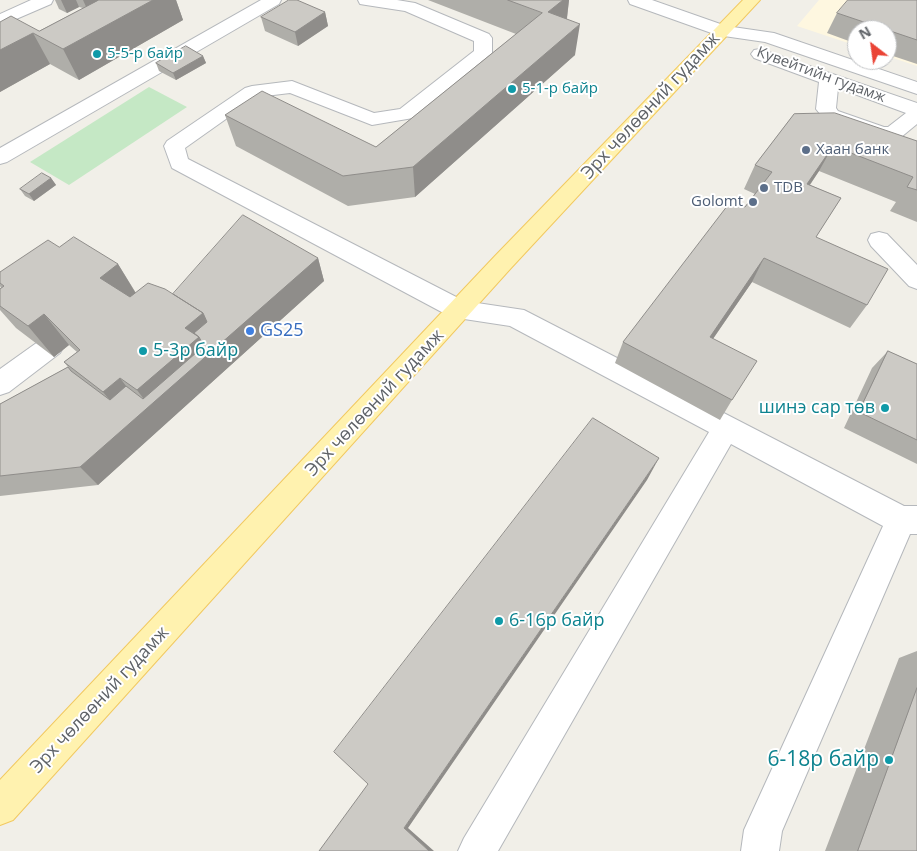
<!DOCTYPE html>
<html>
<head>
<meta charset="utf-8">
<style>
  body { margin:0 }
  #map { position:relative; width:917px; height:851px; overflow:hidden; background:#f1efe8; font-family:"Open Sans",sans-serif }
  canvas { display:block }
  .north { position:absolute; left:847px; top:20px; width:50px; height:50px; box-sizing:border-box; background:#fff; border:1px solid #bfc1c3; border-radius:50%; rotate:330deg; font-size:14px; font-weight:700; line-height:20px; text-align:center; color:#5f6368 }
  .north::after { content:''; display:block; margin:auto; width:18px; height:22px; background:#ea4335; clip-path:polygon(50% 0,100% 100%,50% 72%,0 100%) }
</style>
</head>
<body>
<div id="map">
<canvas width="917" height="851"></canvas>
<div class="north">N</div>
</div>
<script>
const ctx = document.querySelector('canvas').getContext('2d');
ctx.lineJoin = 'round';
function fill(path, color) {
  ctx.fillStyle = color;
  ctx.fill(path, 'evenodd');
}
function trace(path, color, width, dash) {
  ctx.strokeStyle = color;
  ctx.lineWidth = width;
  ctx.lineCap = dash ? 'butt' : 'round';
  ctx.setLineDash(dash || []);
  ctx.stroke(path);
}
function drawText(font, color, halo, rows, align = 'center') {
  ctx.font = font + ' "Open Sans",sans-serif';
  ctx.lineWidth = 4;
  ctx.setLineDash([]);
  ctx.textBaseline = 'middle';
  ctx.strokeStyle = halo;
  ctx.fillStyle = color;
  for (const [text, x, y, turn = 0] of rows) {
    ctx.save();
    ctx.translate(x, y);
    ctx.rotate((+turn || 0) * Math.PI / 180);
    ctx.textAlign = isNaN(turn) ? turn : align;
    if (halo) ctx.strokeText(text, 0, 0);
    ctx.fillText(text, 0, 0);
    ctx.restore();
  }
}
fill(new Path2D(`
  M819 0H917V66L887 56V30H857V46L797 26Z`), '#fef7e0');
fill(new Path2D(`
  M149 87 187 107 69 185 30 162Z`), '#c5e8c5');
const minor = new Path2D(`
  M31 0H53L51 4 0 26V14Z
  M261 0H281L279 4 7 162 0 164V148Z
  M358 0H397L415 3 489 34 492 38V53L413 118 372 125 290 93 257 97 185 148 188 159 464 301 524 310 904 506H917V534H910L782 831 779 851H741L744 830 883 526 731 444 498 851H458L464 838 709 432 510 326 451 317 172 168 164 146 167 141 245 88 252 86 292 81 374 113 400 109 474 51V41L405 11 366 5 360 4Z
  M628 0H652L726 26 774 33 917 82V94L765 42 717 35 630 4Z
  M760 49 917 103V124L900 138 882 139 824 119 816 109 819 82 754 58 751 54 754 50ZM838 88 906 113 888 127H884L838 111 836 108Z
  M879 232 887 234 917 265V289L909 286 871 246 868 240 871 234Z
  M51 336 60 339 64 346 60 353 9 392 0 395V369L42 339Z`);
const major = new Path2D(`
  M743 0H760L511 268 13 820 0 825V780L495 256Z`);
trace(minor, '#b5b8bc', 2);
trace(major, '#f2c960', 2);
fill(minor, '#fff');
fill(major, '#fff2af');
fill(new Path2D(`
  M55 0H176L183 20 79 80 50 64 0 92V22L39 31 83 8 79 7 67 13 59 9Z
  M428 0H569L567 19 575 55 415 197 348 206 236 146 225 115 376 147 516 34Z
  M917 0V64L887 54V30H857V44L827 33 837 13Z
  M325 12 328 26 298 46 265 31 261 17Z
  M203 56 206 63 176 80 159 71 156 63Z
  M794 114 917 141V222L890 211 896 202 819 171 810 185 841 198 816 237 867 305 850 328 752 282 713 339 732 400 720 420 615 363 623 342 745 207 755 194 744 189 755 165Z
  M51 178 56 185 34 201 25 196 20 189Z
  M59 247 118 264 136 293 173 294 318 258 324 281 98 485 0 496V404L68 367 64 362 77 352 69 345 54 357 16 328 0 310V289L1 288 0 286V272Z
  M888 351 917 364V464L844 428 872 368Z
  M917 651V851H825L899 658Z`), '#afaea9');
fill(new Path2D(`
  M61 0H76L79 7 67 13Z
  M83 0H109L88 11Z
  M153 0H176L183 20 79 80 63 49Z
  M563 0H569L566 25 548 12Z
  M325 12 328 26 298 46 295 32Z
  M580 24 575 55 415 197 413 167Z
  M33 33 50 64 0 92V50Z
  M203 56 206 63 176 80 173 73Z
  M833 146 819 171 794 208 807 184Z
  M51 178 56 185 34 201 29 194Z
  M318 258 324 281 98 485 80 467 149 406 137 390 185 328 203 313Z
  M764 258 752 282 699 359 710 337Z
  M118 264 138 297 121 310 100 278Z
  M44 314 69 345 54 357 28 326Z
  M120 378 142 407 126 420 103 392Z
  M659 458 647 480 408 828 434 851H429L404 828Z`), '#8f8d8a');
const building = new Path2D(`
  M99 0H153L63 49 33 33 0 50V22L11 16 39 31Z
  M289 0H297L325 12 295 32 261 17Z
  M508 0H563L548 12 580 24 413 167 343 176 225 115 262 91 376 147 542 13Z
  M848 0H917V40L837 13Z
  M186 46 203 56 173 73 156 63Z
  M835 113 917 141V190L907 187 913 177 833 146 807 184 841 198 816 237 888 269 867 305 764 258 710 337 757 361 732 400 623 342 731 201 745 207 772 172 755 165 794 114Z
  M42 173 51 178 29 194 20 189Z
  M243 215 318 258 80 467 0 476V404L68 367 71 371 110 400 126 386 143 399 204 346 199 337 194 333 207 322 203 313 173 294Z
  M74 237 118 264 100 278 130 297 148 283 165 289 203 313 185 328 199 337 137 390 120 378 103 392 64 362 80 350 44 314 28 326 0 306V289L4 286 0 283V272L48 240 59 247Z
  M888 351 917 364V440L859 412Z
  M593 418 659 458 404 828 429 851H319L368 784 334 752Z
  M917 688V851H858Z`);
fill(building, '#cccac5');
trace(building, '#8f8d8a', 1);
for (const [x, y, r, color] of [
  [97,54,5,"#0f9aa8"],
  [512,89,5,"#0f9aa8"],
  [806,150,5,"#5c6f8a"],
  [764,188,5,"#5c6f8a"],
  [753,202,5,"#5c6f8a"],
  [250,331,5,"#3f7fe0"],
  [143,351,5,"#0f9aa8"],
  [885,408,5,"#0f9aa8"],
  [499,621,5,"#0f9aa8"],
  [889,760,5,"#0f9aa8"]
]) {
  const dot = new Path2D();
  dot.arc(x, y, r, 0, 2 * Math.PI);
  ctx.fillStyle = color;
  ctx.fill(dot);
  trace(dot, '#fff', 2);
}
drawText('15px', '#0d838f', '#fff', [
  ["5-5-р байр",107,54],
  ["5-1-р байр",522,89]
], 'left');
drawText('15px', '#5f6368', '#fff', [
  ["Кувейтийн гудамж",821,75,20]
]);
drawText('15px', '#4e5e75', '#fff', [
  ["Хаан банк",816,150],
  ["TDB",774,188],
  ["Golomt",743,202,"right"]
], 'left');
drawText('18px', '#5f6368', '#fff', [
  ["Эрх чөлөөний гудамж",651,106,-47],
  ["Эрх чөлөөний гудамж",375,403,-47],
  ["Эрх чөлөөний гудамж",100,700,-47]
]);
drawText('18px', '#366cbe', '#fff', [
  ["GS25",260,331]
], 'left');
drawText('18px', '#0d838f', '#fff', [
  ["5-3р байр",153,351],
  ["шинэ сар төв",875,408,"right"],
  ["6-16р байр",509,621]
], 'left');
drawText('21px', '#0d838f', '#fff', [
  ["6-18р байр",879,760]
], 'right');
</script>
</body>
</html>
